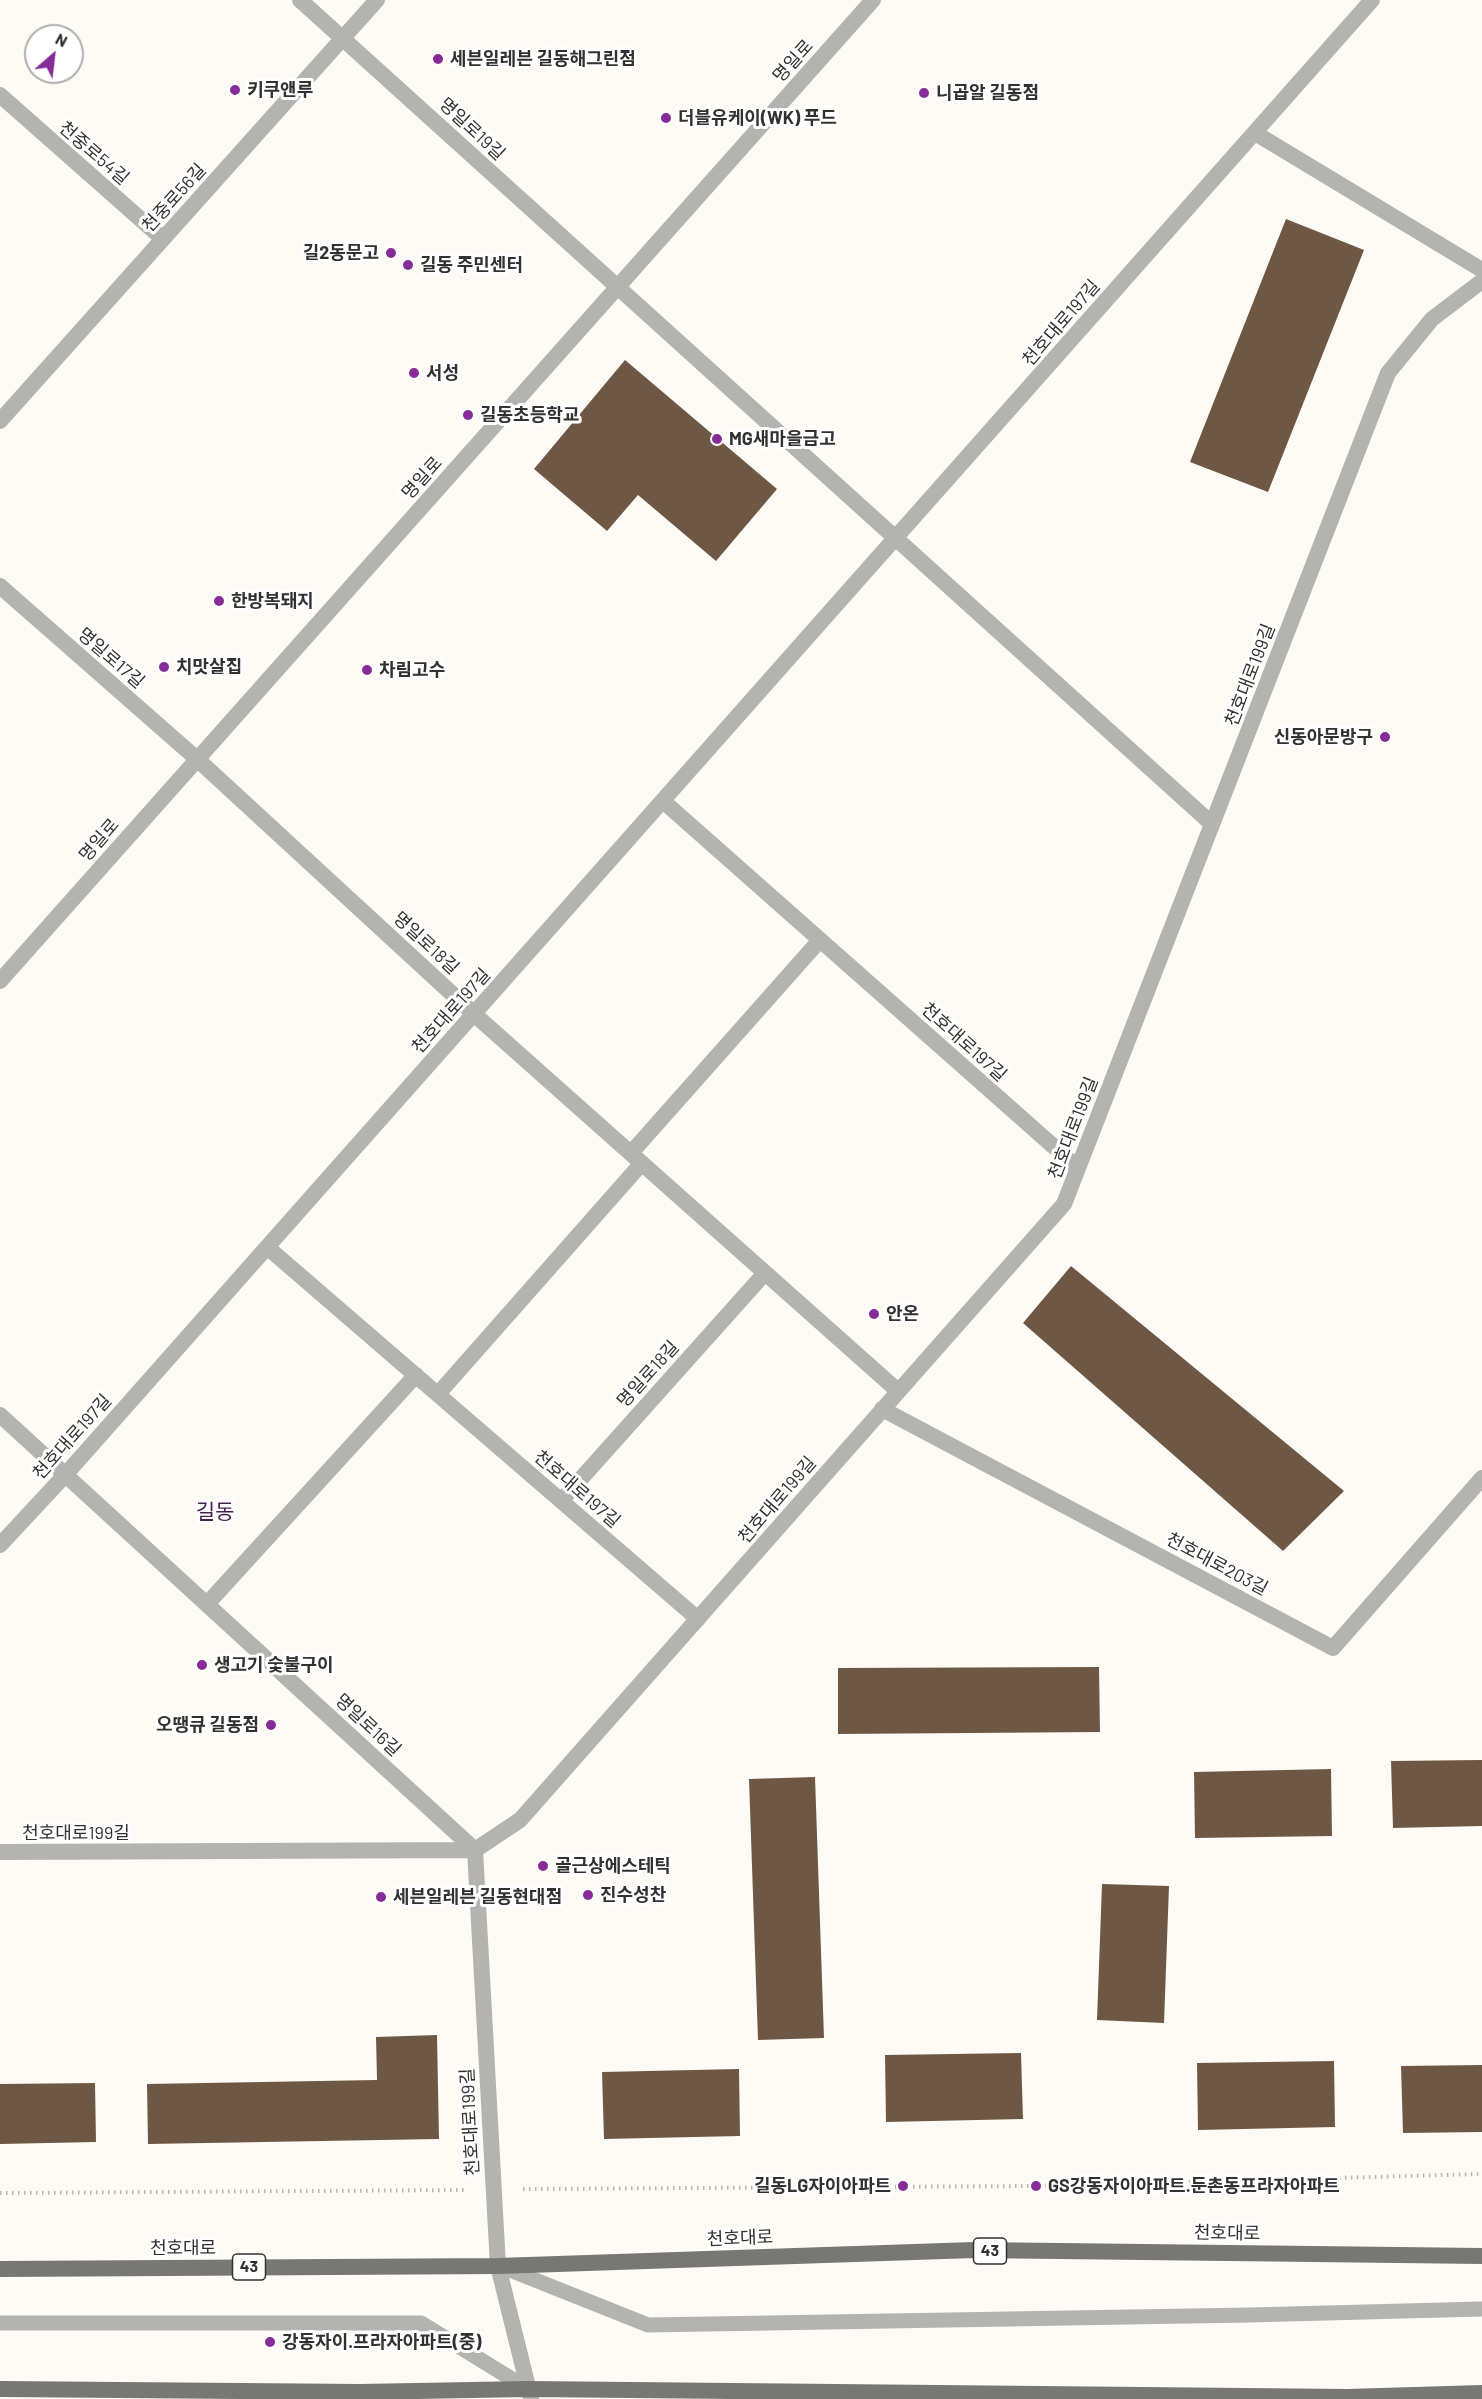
<!DOCTYPE html>
<html>
<head>
<meta charset="utf-8">
<style>
  body { margin:0 }
  #map { position:relative; width:1482px; height:2399px; overflow:hidden; background:#fefbf6; font-family:Barlow,sans-serif }
  canvas { display:block }
  .north { position:absolute; left:24px; top:24px; width:60px; height:60px; box-sizing:border-box; background:#fff; border:2px solid #adadac; border-radius:50%; rotate:28deg; font-size:16px; font-weight:700; line-height:24px; text-align:center; color:#32312f }
  .north::after { content:''; display:block; margin:auto; width:21px; height:27px; background:#852c99; clip-path:polygon(50% 0,100% 100%,50% 72%,0 100%) }
</style>
</head>
<body>
<div id="map">
<canvas width="1482" height="2399"></canvas>
<div class="north">N</div>
</div>
<script>
const ctx = document.querySelector('canvas').getContext('2d');
ctx.lineJoin = 'round';
function fill(path, color) {
  ctx.fillStyle = color;
  ctx.fill(path, 'evenodd');
}
function trace(path, color, width, dash) {
  ctx.strokeStyle = color;
  ctx.lineWidth = width;
  ctx.lineCap = dash ? 'butt' : 'round';
  ctx.setLineDash(dash || []);
  ctx.stroke(path);
}
function drawText(font, color, halo, rows, align = 'center') {
  ctx.font = font + ' Barlow,"Noto Sans KR",sans-serif';
  ctx.lineWidth = 6;
  ctx.setLineDash([]);
  ctx.textBaseline = 'middle';
  ctx.strokeStyle = halo;
  ctx.fillStyle = color;
  for (const [text, x, y, turn = 0] of rows) {
    ctx.save();
    ctx.translate(x, y);
    ctx.rotate((+turn || 0) * Math.PI / 180);
    ctx.textAlign = isNaN(turn) ? turn : align;
    if (halo) ctx.strokeText(text, 0, 0);
    ctx.fillText(text, 0, 0);
    ctx.restore();
  }
}
fill(new Path2D(`
  M1286 219 1364 250 1268 492 1190 462Z
  M625 360 777 489 716 561 638 495 607 531 534 469Z
  M1071 1266 1344 1491 1283 1551 1023 1323Z
  M1099 1667 1100 1732 838 1734V1668Z
  M1482 1760V1826L1393 1828 1391 1761Z
  M1331 1769 1332 1836 1195 1838 1194 1772Z
  M815 1777 824 2038 758 2040 749 1779Z
  M1102 1884 1169 1886 1164 2023 1097 2020Z
  M437 2035 439 2139 148 2144 147 2084 377 2080 376 2037Z
  M1021 2053 1023 2119 886 2122 885 2055Z
  M1334 2061 1335 2127 1198 2130 1197 2063Z
  M1482 2065V2132L1403 2133 1401 2066Z
  M739 2069 740 2136 604 2139 602 2072Z
  M95 2083 96 2142 0 2144V2084Z`), '#6e5845');
trace(new Path2D(`
  M523 2189 1036 2186 1482 2174
  M0 2193 467 2190`), '#b6b4b0', 4, [1.5, 4.5]);
trace(new Path2D(`
  M500 2266 648 2325 1249 2315 1482 2309
  M0 2323H421L528 2389`), '#b3b3b1', 15);
trace(new Path2D(`
  M300 0 1212 824
  M0 95 163 239
  M1255 133 1482 270
  M0 421 377 0
  M0 586 197 759 474 1014 898 1391
  M663 801 1078 1168
  M631 1153 820 940
  M267 1247 698 1619
  M438 1394 642 1163
  M882 1409 1333 1648 1482 1478
  M0 1415 475 1850 498 2266 531 2399
  M561 1501 765 1273
  M0 1545 66 1474 1372 0
  M207 1604 416 1375
  M0 1852 475 1850 520 1820 1064 1204 1388 373 1432 319 1482 281`), '#b3b3b1', 16);
trace(new Path2D(`
  M0 981 873 0`), '#b3b3b1', 16);
trace(new Path2D(`
  M0 2269 498 2266 974 2250 1482 2256
  M0 2389 360 2392 528 2389 1347 2397 1482 2393`), '#777773', 16);
for (const [x, y, r, color] of [
  [438,59,6,"#852c99"],
  [235,90,6,"#852c99"],
  [924,93,6,"#852c99"],
  [666,118,6,"#852c99"],
  [391,253,6,"#852c99"],
  [408,265,6,"#852c99"],
  [414,373,6,"#852c99"],
  [468,415,6,"#852c99"],
  [717,439,6,"#852c99"],
  [219,601,6,"#852c99"],
  [164,667,6,"#852c99"],
  [367,670,6,"#852c99"],
  [1385,737,6,"#852c99"],
  [874,1314,6,"#852c99"],
  [202,1665,6,"#852c99"],
  [271,1725,6,"#852c99"],
  [543,1866,6,"#852c99"],
  [588,1895,6,"#852c99"],
  [381,1897,6,"#852c99"],
  [903,2186,6,"#852c99"],
  [1036,2186,6,"#852c99"],
  [270,2342,6,"#852c99"]
]) {
  const dot = new Path2D();
  dot.arc(x, y, r, 0, 2 * Math.PI);
  ctx.fillStyle = color;
  ctx.fill(dot);
  trace(dot, '#fff', 2);
}
for (const [x, y, w] of [
  [990,2251,33],
  [249,2267,33]
]) {
  const box = new Path2D();
  box.roundRect(x - w / 2, y - 13, w, 26, 4.5);
  ctx.fillStyle = '#fff';
  ctx.fill(box);
  trace(box, '#32312f', 1.5);
}
drawText('bold 16px', '#32312f', null, [
  ["43",990,2251],
  ["43",249,2267]
]);
drawText('bold 18px', '#32312f', '#fff', [
  ["세븐일레븐 길동해그린점",450,59],
  ["키쿠앤루",247,90],
  ["니곱알 길동점",936,93],
  ["더블유케이(WK) 푸드",678,118],
  ["길2동문고",379,253,"right"],
  ["길동 주민센터",420,265],
  ["서성",426,373],
  ["길동초등학교",480,415],
  ["MG새마을금고",729,439],
  ["한방복돼지",231,601],
  ["치맛살집",176,667],
  ["차림고수",379,670],
  ["신동아문방구",1373,737,"right"],
  ["안온",886,1314],
  ["생고기 숯불구이",214,1665],
  ["오땡큐 길동점",259,1725,"right"],
  ["골근상에스테틱",555,1866],
  ["진수성찬",600,1895],
  ["세븐일레븐 길동현대점",393,1897],
  ["길동LG자이아파트",891,2186,"right"],
  ["GS강동자이아파트.둔촌동프라자아파트",1048,2186],
  ["강동자이.프라자아파트(중)",282,2342]
], 'left');
drawText('18px', '#32312f', '#fff', [
  ["명일로",793,61,-48],
  ["명일로19길",472,129,43],
  ["천중로54길",94,153,41],
  ["천중로56길",174,198,-48],
  ["천호대로197길",1061,323,-49],
  ["명일로",422,478,-48],
  ["명일로17길",111,658,41],
  ["천호대로199길",1250,675,-69],
  ["명일로",99,840,-49],
  ["명일로18길",426,943,43],
  ["천호대로197길",451,1011,-48],
  ["천호대로197길",964,1042,42],
  ["천호대로199길",1073,1128,-69],
  ["명일로18길",648,1374,-48],
  ["천호대로197길",72,1437,-48],
  ["천호대로197길",577,1489,41],
  ["천호대로199길",777,1500,-49],
  ["천호대로203길",1217,1564,28],
  ["명일로16길",368,1725,43],
  ["천호대로199길",76,1833],
  ["천호대로199길",470,2122,-93],
  ["천호대로",1227,2233,1],
  ["천호대로",740,2238,-2],
  ["천호대로",183,2248]
]);
drawText('21px', '#481e52', '#fff', [
  ["길동",215,1512]
]);
</script>
</body>
</html>
